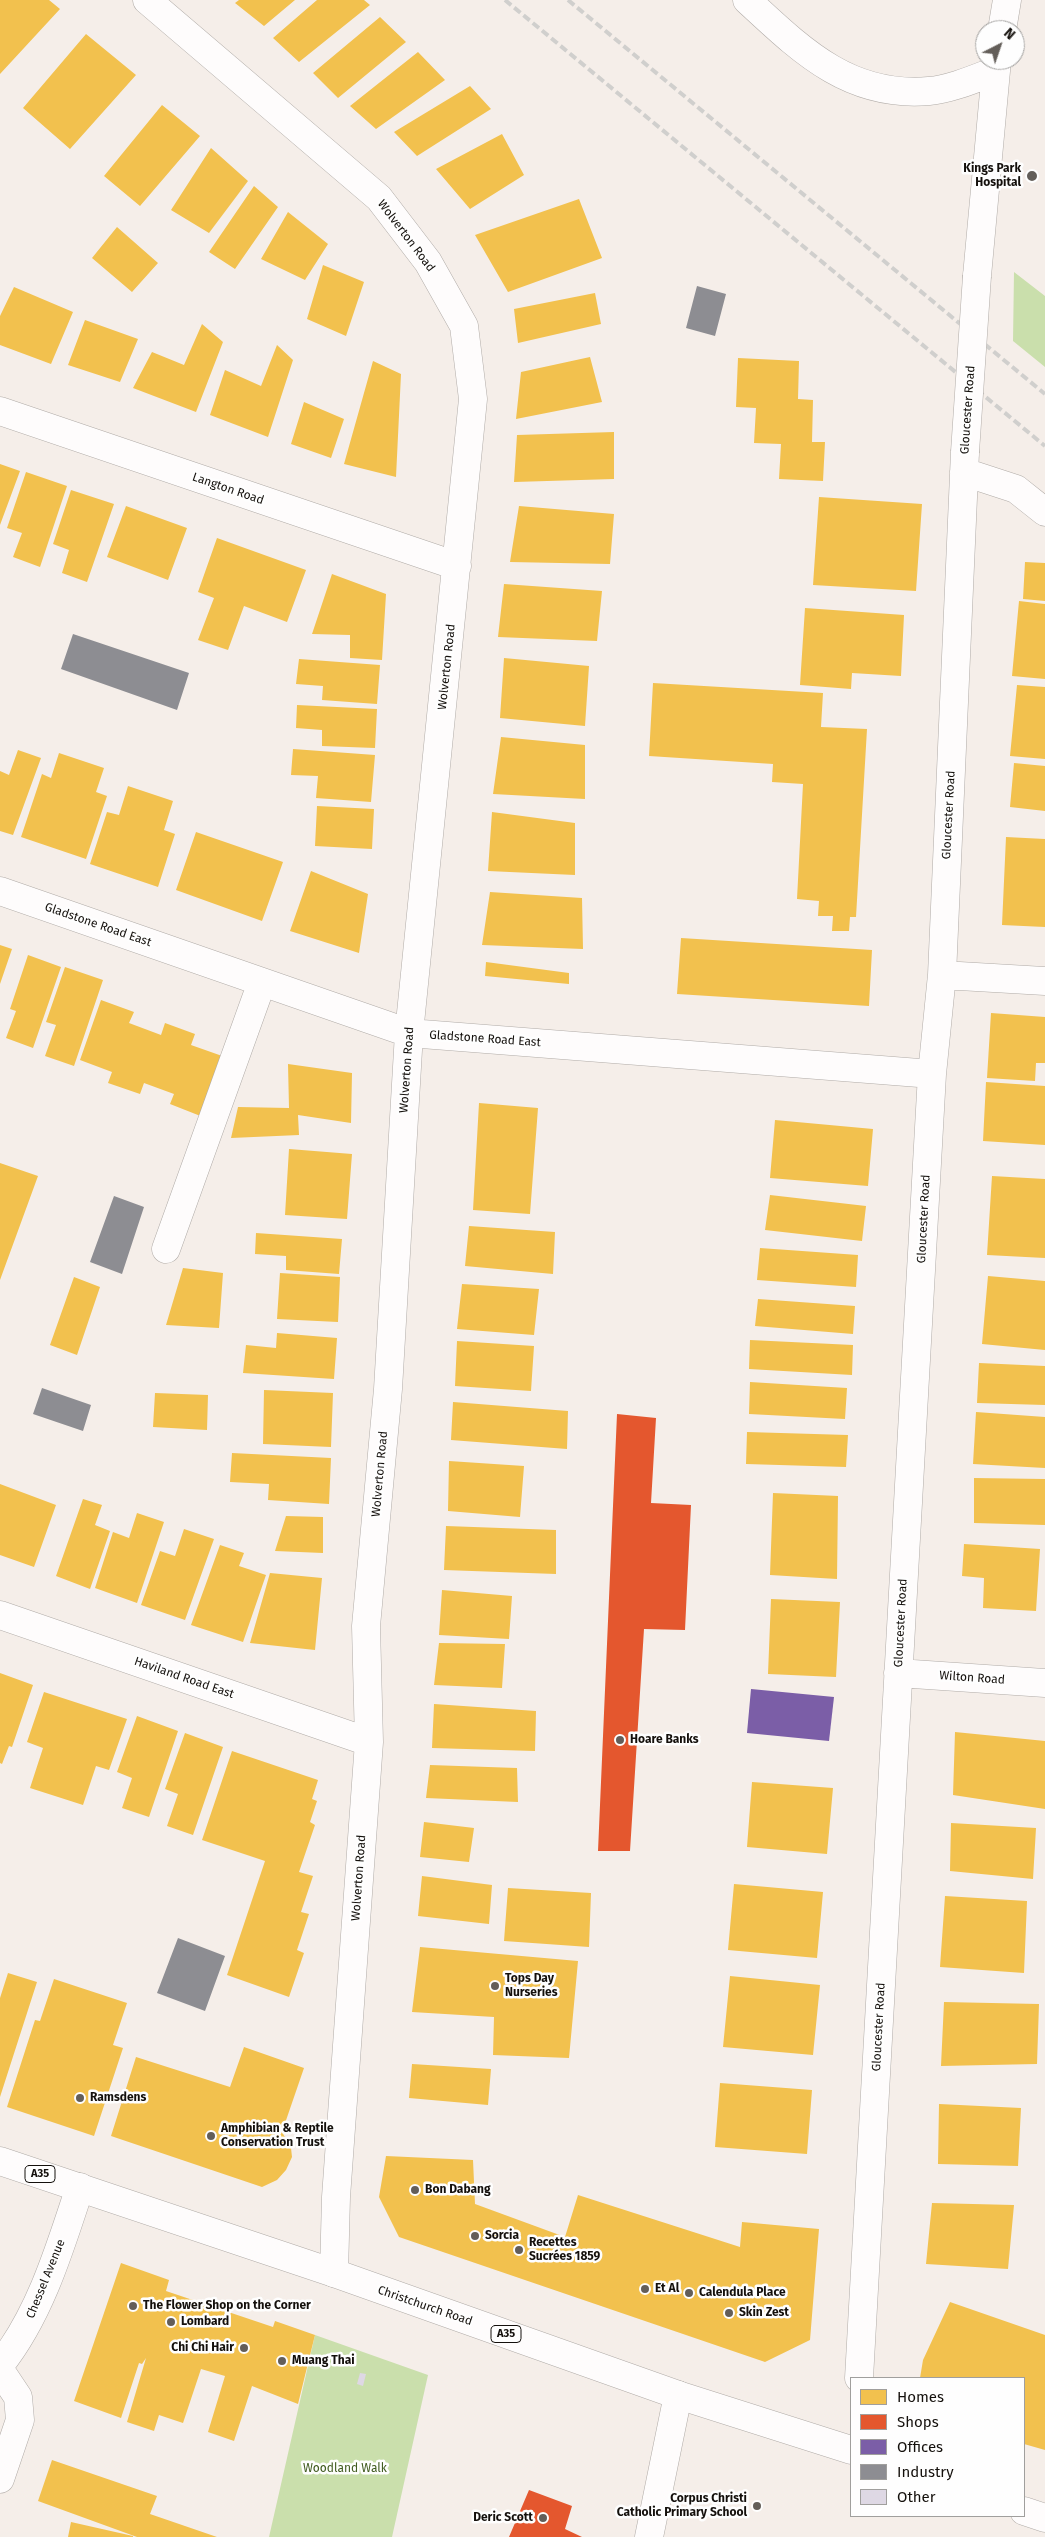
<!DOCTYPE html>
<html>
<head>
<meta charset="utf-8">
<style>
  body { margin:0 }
  #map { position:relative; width:1045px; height:2537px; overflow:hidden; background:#f5eee9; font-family:"Fira Sans",sans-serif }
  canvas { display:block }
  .legend { position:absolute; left:850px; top:2377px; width:175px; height:140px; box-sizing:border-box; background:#fefefe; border:1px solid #a09f9d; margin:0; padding:6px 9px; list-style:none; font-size:15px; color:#14100c }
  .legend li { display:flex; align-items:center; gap:10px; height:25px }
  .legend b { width:25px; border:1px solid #a09f9d }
  .north { position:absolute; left:975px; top:20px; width:50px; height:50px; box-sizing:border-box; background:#fefefe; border:1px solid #a09f9d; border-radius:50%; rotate:41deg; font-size:14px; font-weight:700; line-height:20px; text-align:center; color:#14100c }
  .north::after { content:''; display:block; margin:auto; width:18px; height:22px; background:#635e59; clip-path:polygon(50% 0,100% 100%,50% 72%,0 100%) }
</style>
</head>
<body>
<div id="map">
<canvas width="1045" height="2537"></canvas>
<ul class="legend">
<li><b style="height:14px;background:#f2c14e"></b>Homes</li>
<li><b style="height:14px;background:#e4572e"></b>Shops</li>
<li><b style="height:14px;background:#7b5ea7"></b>Offices</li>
<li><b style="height:14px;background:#8d8d92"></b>Industry</li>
<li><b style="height:14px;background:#ded8e4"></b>Other</li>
</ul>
<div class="north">N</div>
</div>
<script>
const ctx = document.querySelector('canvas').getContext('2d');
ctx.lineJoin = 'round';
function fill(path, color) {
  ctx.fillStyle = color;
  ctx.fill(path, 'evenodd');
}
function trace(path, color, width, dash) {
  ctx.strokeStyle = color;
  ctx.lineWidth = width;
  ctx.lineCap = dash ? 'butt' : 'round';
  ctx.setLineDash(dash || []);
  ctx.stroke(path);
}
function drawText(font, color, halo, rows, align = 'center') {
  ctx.font = font + ' "Fira Sans",sans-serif';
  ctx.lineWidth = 5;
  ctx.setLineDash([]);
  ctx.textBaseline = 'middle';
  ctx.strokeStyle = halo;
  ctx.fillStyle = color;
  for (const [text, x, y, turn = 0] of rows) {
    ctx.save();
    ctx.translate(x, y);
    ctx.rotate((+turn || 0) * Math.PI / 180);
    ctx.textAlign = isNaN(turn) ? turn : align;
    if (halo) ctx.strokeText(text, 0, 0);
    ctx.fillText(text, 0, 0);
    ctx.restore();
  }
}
fill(new Path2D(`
  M1014 272 1045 296V367L1013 341Z
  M315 2335 428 2375 392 2537H269Z`), '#cadfac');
fill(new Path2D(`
  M0 0H49L60 9 0 74Z
  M239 0H295L264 26 235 3Z
  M317 0H364L370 5 299 62 273 38Z
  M380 17 406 42 338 98 313 73Z
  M86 34 136 75 70 149 23 108Z
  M418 52 445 80 376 129 350 106Z
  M470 86 491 109 417 156 394 132Z
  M162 105 200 136 140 206 104 176Z
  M502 134 524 175 470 209 436 169Z
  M211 148 248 181 209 233 171 210Z
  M254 186 278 207 235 269 209 252Z
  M579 199 602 258 508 292 475 235Z
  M288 212 328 244 305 280 261 259Z
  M117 227 158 263 132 292 92 258Z
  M323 265 364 282 346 336 307 319Z
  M14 287 73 312 51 364 0 345V316Z
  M595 293 601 324 518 343 514 309Z
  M85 320 138 339 120 382 68 365Z
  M202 324 223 342 196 412 133 388 152 352 184 365Z
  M277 345 293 360 268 437 210 415 225 370 261 386Z
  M590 357 602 402 516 419 521 372Z
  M738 358 799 361 798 399 813 400 812 442H825L823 481 779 479 781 444 754 443 756 408 736 407Z
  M373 361 401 374 396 477 344 464Z
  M304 402 344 419 331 458 291 444Z
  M614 432V479L514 482 517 435Z
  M0 464 20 471 0 525Z
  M26 472 67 486 40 567 13 557 22 533 7 528Z
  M71 490 114 504 87 582 62 573 69 550 53 544Z
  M819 497 922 504 916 591 813 585Z
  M126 506 187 528 168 580 107 557Z
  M519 506 614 514 610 564 510 562Z
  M217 538 306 570 287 622 244 606 228 650 198 640 214 598 198 592Z
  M1025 562 1045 563V601L1023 599Z
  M332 574 386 594 382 660 350 658V635L312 634Z
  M504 584 602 591 597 641 498 637Z
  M1019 601 1045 604V679L1012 676Z
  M805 608 904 615 901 676 852 673 851 689 800 685Z
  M504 658 589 666 585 726 500 718Z
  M299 659 380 665 377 704 322 700 323 686 296 684Z
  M653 683 823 693 821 727 867 729 856 917H850L849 931H832L833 916H818L819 901 797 899 803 784 772 782 773 764 649 756Z
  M1017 685 1045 687V759L1010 756Z
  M297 705 377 709 375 748 322 746V730L296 728Z
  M501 737 585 745V799L493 794Z
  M293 749 375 755 371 802 316 798 318 776 291 775Z
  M18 750 41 758 13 835 0 831V771L9 775Z
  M59 753 104 768 96 792 107 796 86 859 21 837 42 774 51 778Z
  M1014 763 1045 766V811L1010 807Z
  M128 786 173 801 164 830 175 834 158 887 90 864 107 812 119 815Z
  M317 806 374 809 372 849 315 846Z
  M492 812 575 823V875L488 871Z
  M196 832 283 862 262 921 176 890Z
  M1006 837 1045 839V927L1002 925Z
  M311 871 368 894 359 953 290 931Z
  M490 892 582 898 583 949 482 945Z
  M681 938 872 950 869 1006 677 994Z
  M0 945 12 949 0 984Z
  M28 955 61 967 33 1048 6 1038 16 1011 10 1009Z
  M486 962 569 973V984L485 976Z
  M65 967 103 980 74 1066 45 1056 56 1025 46 1022Z
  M101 1000 134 1012 129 1023 161 1035 165 1023 195 1034 191 1045 225 1057 203 1117 170 1104 174 1094 144 1083 140 1094 108 1083 112 1072 80 1060Z
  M991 1013 1045 1017V1063H1036L1035 1081 987 1078Z
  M288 1064 352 1073 351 1123 298 1115 299 1135 231 1138 238 1107 289 1108Z
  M986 1082 1045 1086V1145L983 1141Z
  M479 1103 538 1108 530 1214 473 1210Z
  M775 1120 873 1129 868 1186 770 1178Z
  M289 1149 352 1154 347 1219 285 1215Z
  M0 1163 38 1176 0 1280Z
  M992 1176 1045 1179V1258L987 1255Z
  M770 1195 866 1206 862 1241 765 1230Z
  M469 1226 555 1232 553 1274 465 1266Z
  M256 1233 342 1239 339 1274 286 1270V1256L255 1254Z
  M760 1248 858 1255 856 1287 757 1280Z
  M183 1268 223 1273 219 1328 166 1325Z
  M280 1273 340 1277 338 1322 277 1319Z
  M988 1276 1045 1281V1350L982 1344Z
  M74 1277 100 1287 77 1355 50 1345Z
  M462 1284 539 1289 534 1335 457 1329Z
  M758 1299 855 1306 853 1334 755 1326Z
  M277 1333 337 1338 334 1379 243 1373 246 1345 276 1348Z
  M750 1340 853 1345 852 1375 749 1369Z
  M457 1341 534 1346 531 1391 455 1386Z
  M979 1363 1045 1366V1405L977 1403Z
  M750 1382 847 1388 845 1419 749 1414Z
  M264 1390 333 1393 331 1447 263 1444Z
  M155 1393 208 1395 207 1430 153 1427Z
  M453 1402 568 1411 567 1449 451 1440Z
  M976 1412 1045 1417V1468L973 1464Z
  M747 1432 848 1435 846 1467 746 1464Z
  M232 1453 331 1458 329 1504 268 1500 269 1484 230 1482Z
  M449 1461 524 1466 520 1517 448 1511Z
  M974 1478 1045 1479V1525L974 1523Z
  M0 1484 56 1505 34 1567 0 1555Z
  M773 1493 838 1496 837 1579 770 1575Z
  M83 1499 102 1505 95 1525 110 1531 90 1589 56 1576Z
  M137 1513 164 1522 137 1603 95 1588 113 1532 129 1538Z
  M286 1516 323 1517V1553L275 1551Z
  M446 1526 556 1530V1574L444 1570Z
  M184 1529 214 1539 185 1620 141 1605 160 1551 175 1556Z
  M964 1544 1040 1549 1036 1611 983 1608 984 1578 962 1576Z
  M220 1545 244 1553 239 1566 266 1575 243 1642 191 1625Z
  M270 1573 322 1578 315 1650 250 1643Z
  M442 1590 512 1596 509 1639 439 1635Z
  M771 1599 840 1602 836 1677 768 1674Z
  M439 1643 505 1644 502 1688 434 1685Z
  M0 1673 33 1685 12 1747 9 1746 2 1764 0 1763Z
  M44 1692 127 1719 109 1770 96 1766 83 1805 30 1788 43 1748 27 1742Z
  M434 1704 536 1711 535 1751 432 1748Z
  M137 1716 178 1731 149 1817 122 1808 132 1778 117 1772Z
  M955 1732 1045 1741V1809L953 1795Z
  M185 1733 223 1747 193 1835 167 1826 178 1794 165 1789Z
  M232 1751 318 1780 312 1799 317 1801 310 1822 315 1825 299 1872 313 1876 301 1912 309 1914 297 1950 304 1953 289 1997 227 1975 265 1861 202 1840Z
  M430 1765 517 1768 518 1802 426 1798Z
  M752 1782 833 1788 827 1854 747 1847Z
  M424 1822 474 1828 469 1862 420 1857Z
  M951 1823 1036 1828 1033 1879 950 1871Z
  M422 1876 492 1885 489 1924 418 1916Z
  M734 1884 823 1892 817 1958 728 1950Z
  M508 1888 591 1893 589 1947 504 1941Z
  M945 1896 1027 1901 1024 1973 940 1967Z
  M420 1947 578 1961 569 2058 493 2055 494 2017 412 2012Z
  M8 1973 37 1982 0 2097V1998Z
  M730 1976 820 1985 813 2055 723 2047Z
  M54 1979 127 2003 113 2045 123 2048 94 2136 7 2107 35 2020 40 2021Z
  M944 2002 1039 2004 1037 2064 941 2066Z
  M244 2047 304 2068 282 2132 291 2148 292 2157 286 2170 277 2180 262 2187 111 2136 136 2057 230 2087Z
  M412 2064 491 2069 488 2105 409 2098Z
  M720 2083 812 2090 807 2154 715 2147Z
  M939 2104 1021 2108 1018 2166 938 2164Z
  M386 2156 473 2160 475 2204 565 2237 578 2195 740 2247 742 2222 819 2229 810 2340 765 2362 399 2237 379 2197Z
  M932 2203 1014 2205 1008 2269 926 2264Z
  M121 2263 169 2280 166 2291 273 2327 275 2321 315 2335 298 2404 252 2386 234 2441 208 2432 225 2376 201 2369 183 2423 159 2415 154 2431 127 2422 146 2358 142 2364 139 2363 121 2418 74 2401Z
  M950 2302 1045 2335V2450L1024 2444V2378H920L923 2360Z
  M52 2460 157 2496 150 2514 217 2537H137L38 2501Z
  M71 2522 133 2536V2537H68Z`), '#f2c14e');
fill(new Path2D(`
  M617 1414 656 1418 651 1503 691 1505 685 1630 644 1629 630 1851H598Z
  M529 2490 572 2506 565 2529 582 2537H509Z`), '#e4572e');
fill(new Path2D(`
  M751 1689 834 1697 829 1741 747 1733Z`), '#7b5ea7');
fill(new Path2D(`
  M697 286 726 294 715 336 686 328Z
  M73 634 189 673 177 710 61 669Z
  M114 1196 144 1207 122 1274 90 1262Z
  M42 1388 91 1405 83 1431 33 1414Z
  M178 1938 225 1956 205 2011 157 1993Z`), '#8d8d92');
fill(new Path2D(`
  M360 2373 366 2374 363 2386 357 2384Z`), '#ded8e4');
const minor = new Path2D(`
  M147 0 379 198 428 262 464 326 473 399 409 1033 388 1389 366 1626 369 1742 336 2197 334 2273
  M747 0C801 50 849 98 929 91 951 89 974 79 995 71
  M1002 30 1007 0
  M977 276 997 60
  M0 411 457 566
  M964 472 1016 489 1045 512
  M0 891 409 1033 932 1074
  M942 975 1045 981
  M166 1249 262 982
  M0 1615 369 1742
  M898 1673 1045 1683
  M0 2365C40 2315 60 2248 80 2187
  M0 2370 18 2397 20 2420 0 2479
  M859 2378 932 1074 942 975 965 452
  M649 2537 678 2395`);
const major = new Path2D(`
  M0 2161 334 2273 678 2395 851 2450
  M1024 2511 1045 2518`);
trace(minor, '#b0aba7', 29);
trace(major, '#b0aba7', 29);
trace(minor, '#fefcfc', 28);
trace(major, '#fefcfc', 28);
trace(new Path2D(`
  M505 0 1045 446
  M568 0 1045 394`), '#d0cfcd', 4, [8, 4]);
const minorBridge = new Path2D(`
  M965 452 977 276`);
trace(minorBridge, '#b0aba7', 29, []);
trace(minorBridge, '#fefcfc', 28);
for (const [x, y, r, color] of [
  [1032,176,6,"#635e59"],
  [620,1740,5,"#635e59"],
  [495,1986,5,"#635e59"],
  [80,2098,5,"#635e59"],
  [211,2136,5,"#635e59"],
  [415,2190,5,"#635e59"],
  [475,2236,5,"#635e59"],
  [519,2250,5,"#635e59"],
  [645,2289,5,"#635e59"],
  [689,2293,5,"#635e59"],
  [133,2306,5,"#635e59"],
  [729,2313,5,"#635e59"],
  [171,2322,5,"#635e59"],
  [244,2348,5,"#635e59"],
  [282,2361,5,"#635e59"],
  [757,2506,5,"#635e59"],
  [543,2518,5,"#635e59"]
]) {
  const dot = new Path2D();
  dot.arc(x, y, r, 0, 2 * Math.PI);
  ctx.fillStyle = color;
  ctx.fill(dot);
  trace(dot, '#fefefe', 2);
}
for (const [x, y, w] of [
  [40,2174,30],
  [506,2334,30]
]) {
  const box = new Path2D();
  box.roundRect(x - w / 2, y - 8.5, w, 17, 4);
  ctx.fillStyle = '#fefefe';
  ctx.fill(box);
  trace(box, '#14100c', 1);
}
drawText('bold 11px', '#14100c', null, [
  ["A35",40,2174],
  ["A35",506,2334]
]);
drawText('bold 12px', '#14100c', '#fefefe', [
  ["Kings Park",1021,169,"right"],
  ["Hospital",1021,183,"right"],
  ["Hoare Banks",630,1740],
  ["Tops Day",505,1979],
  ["Nurseries",505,1993],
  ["Ramsdens",90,2098],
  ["Amphibian & Reptile",221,2129],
  ["Conservation Trust",221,2143],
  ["Bon Dabang",425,2190],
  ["Sorcia",485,2236],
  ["Recettes",529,2243],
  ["Sucrées 1859",529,2257],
  ["Et Al",655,2289],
  ["Calendula Place",699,2293],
  ["The Flower Shop on the Corner",143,2306],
  ["Skin Zest",739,2313],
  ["Lombard",181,2322],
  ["Chi Chi Hair",234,2348,"right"],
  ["Muang Thai",292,2361],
  ["Corpus Christi",747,2499,"right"],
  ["Catholic Primary School",747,2513,"right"],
  ["Deric Scott",533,2518,"right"]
], 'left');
drawText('12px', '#14100c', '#fefefe', [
  ["Wolverton Road",406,236,53],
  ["Gloucester Road",968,410,-86],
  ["Langton Road",228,489,19],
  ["Wolverton Road",447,667,-84],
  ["Gloucester Road",949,815,-87],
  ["Gladstone Road East",98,925,19],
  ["Gladstone Road East",485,1039,4],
  ["Wolverton Road",407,1070,-86],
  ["Gloucester Road",924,1219,-87],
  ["Wolverton Road",380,1474,-85],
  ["Gloucester Road",901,1623,-87],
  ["Haviland Road East",184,1678,19],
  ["Wilton Road",972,1678,4],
  ["Wolverton Road",359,1878,-86],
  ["Gloucester Road",879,2027,-87],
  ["Chessel Avenue",46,2279,-68],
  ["Christchurch Road",425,2306,19]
]);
drawText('12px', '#415c20', '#fefefe', [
  ["Woodland Walk",345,2469]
]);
</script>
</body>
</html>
